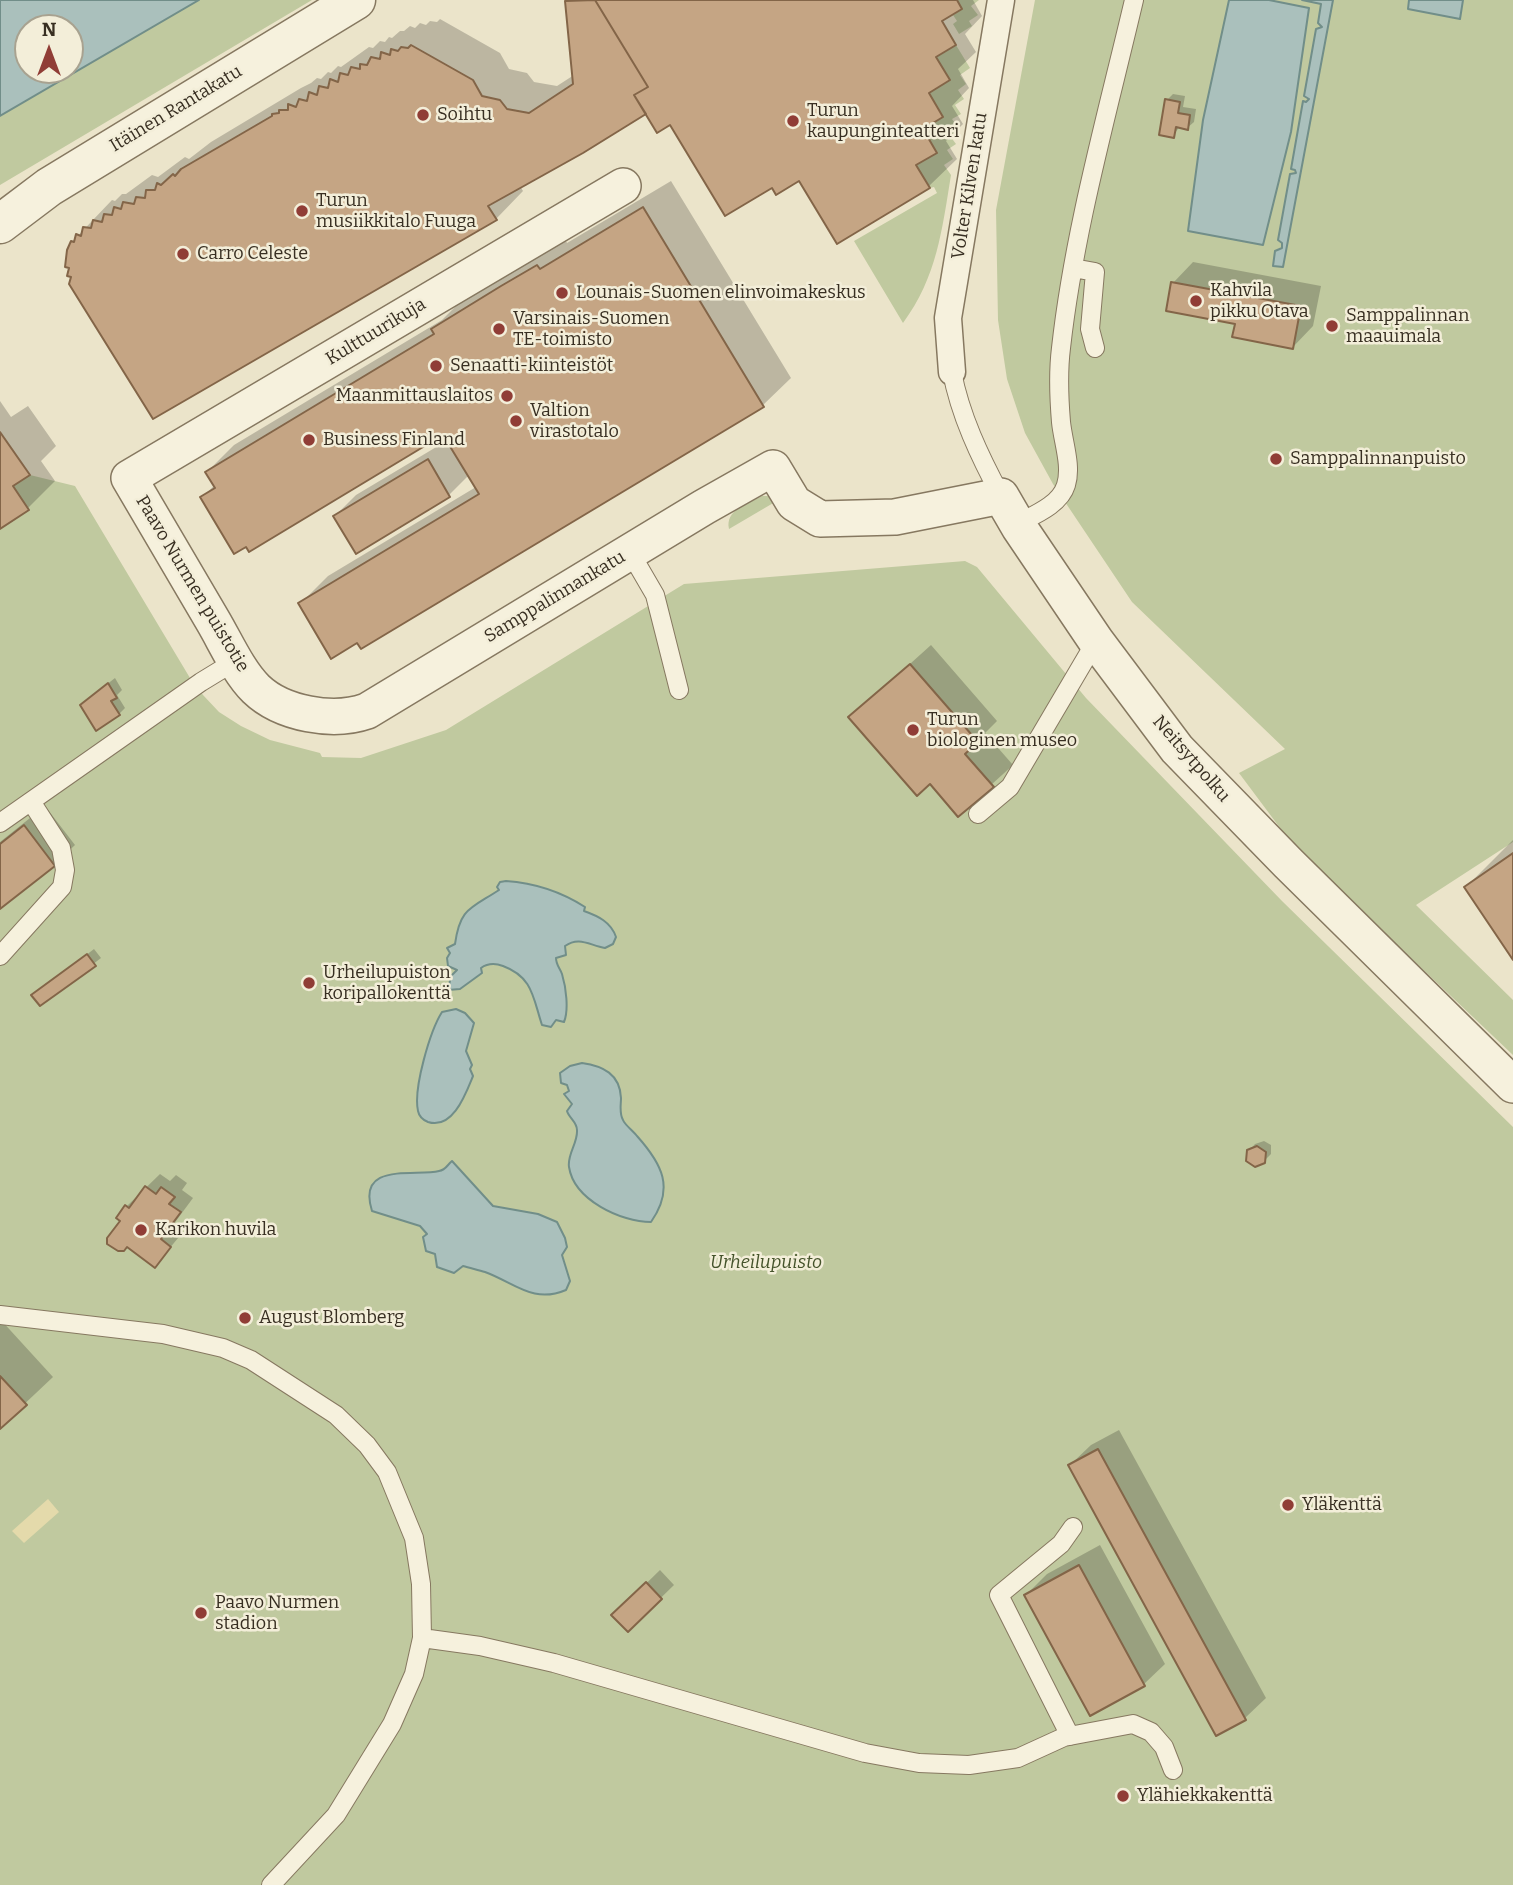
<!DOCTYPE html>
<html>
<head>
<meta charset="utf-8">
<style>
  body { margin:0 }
  #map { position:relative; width:1513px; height:1885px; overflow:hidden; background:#ebe4ca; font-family:Bitter,serif }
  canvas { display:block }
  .north { position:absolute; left:14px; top:14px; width:70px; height:70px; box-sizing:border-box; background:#f3eed9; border:2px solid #a8a290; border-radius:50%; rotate:0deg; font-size:19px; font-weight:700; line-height:28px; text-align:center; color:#382f22 }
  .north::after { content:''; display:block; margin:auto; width:24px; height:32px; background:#903d36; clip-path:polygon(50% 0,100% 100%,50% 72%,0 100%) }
</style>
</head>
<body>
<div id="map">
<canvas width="1513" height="1885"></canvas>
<div class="north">N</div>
</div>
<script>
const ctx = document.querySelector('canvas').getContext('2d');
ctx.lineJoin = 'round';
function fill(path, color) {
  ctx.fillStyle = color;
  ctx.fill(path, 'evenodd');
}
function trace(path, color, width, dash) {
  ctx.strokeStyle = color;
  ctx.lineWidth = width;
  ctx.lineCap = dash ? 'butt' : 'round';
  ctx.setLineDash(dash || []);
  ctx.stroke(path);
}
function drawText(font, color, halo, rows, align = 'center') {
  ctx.font = font + ' Bitter,serif';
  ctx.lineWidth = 5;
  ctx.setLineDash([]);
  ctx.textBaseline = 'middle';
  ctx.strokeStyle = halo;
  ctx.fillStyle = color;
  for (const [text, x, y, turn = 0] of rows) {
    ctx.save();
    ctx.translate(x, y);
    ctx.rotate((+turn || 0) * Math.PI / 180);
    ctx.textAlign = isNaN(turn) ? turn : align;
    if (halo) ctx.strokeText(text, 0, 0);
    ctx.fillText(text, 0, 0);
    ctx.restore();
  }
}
fill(new Path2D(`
  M0 0H312L0 185ZM28 28H70V70H28Z
  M957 0H979L971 6 978 15 969 21 972 26 959 34 953 24 957 21 953 15 962 9Z
  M1035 0H1513V842L1416 905 1513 1000V1055L1295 848 1239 773 1285 749 1132 602 1053 484 1025 433 1007 379 998 320 996 210Z
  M956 45 970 68 960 75 966 84 958 90 964 99 955 105 961 114 952 119 959 129 950 136 956 144 947 150 953 159 944 165 951 175C942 230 937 277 903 323L854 241 937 193 934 187 930 188 916 165 937 153 923 129 943 117 929 93 950 80 936 57Z
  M30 475 75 486 190 678 203 695 219 712 241 726 270 740 320 753 322 757 361 758 446 730 684 584 965 561 977 567 1086 698 1282 901 1513 1127V1885H0V528L28 508 13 486Z
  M762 496H771L775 502 729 529C725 510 747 504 762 496Z`), '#c0c99f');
fill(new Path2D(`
  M48 1499 59 1512 24 1543 12 1531Z`), '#e4daab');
const water = new Path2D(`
  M0 0H199L0 116ZM28 28H70V70H28Z
  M1229 0H1269L1309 8 1291 132 1263 245 1188 231 1203 120Z
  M1302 0H1333L1283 267 1273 266 1275 251 1282 248V243L1278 240 1290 174 1296 173 1295 170 1291 169 1303 101 1306 102 1309 99 1304 96 1316 29 1322 27 1318 23 1321 4Z
  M1409 0H1463L1460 19 1408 9Z
  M506 881C535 883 560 891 585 907L584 911C598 916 611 922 616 937L613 944 605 948C589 945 579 936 565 946L566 955 556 958C556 965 560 968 562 974 566 987 569 1010 564 1022L556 1020 551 1027 542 1025C533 998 533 977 503 966 495 963 488 963 481 968L482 973 460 989 448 990 451 976 457 970 448 966 447 958 450 953 447 948 455 944C460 908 470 909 499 890L497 887 500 882Z
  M456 1009 465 1013 474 1023 466 1051 472 1065 470 1069 473 1076C466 1093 453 1130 428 1122 423 1120 419 1116 418 1111 413 1089 430 1031 442 1012Z
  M582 1063C603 1066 620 1074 621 1098 621 1105 619 1113 623 1120 625 1125 633 1131 637 1136 662 1164 675 1188 651 1222 621 1222 574 1200 569 1167 567 1154 578 1143 577 1130 577 1122 569 1118 567 1111L572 1104 564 1094 569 1091 567 1085 561 1083 560 1073 570 1066Z
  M452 1161 493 1206 538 1214 557 1222 565 1238 567 1247 562 1255 570 1281 566 1290C533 1304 515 1283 485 1272 478 1270 470 1268 463 1266L454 1273 437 1267 435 1254 426 1251 423 1237 427 1234 420 1226 372 1211C356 1161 416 1177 439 1171 446 1170 447 1165 452 1161Z`);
fill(water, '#aac0bc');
trace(water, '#718e89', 2);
fill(new Path2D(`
  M568 0H973L982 16 965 34 976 52 958 69 969 88 952 106 963 124 946 141 957 159 929 186 838 242 800 179 773 185 671 123 647 112 520 186 523 191 496 219 73 276 72 242 112 200 115 201 122 194H126L152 175 158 177 185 157 189 159 211 142 301 88 311 83 317 78 321 79 328 72 331 73 338 66 341 67 369 47 373 48 380 41 385 42 389 37 392 38 400 31H404L410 26 415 28 420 23 426 25 430 21 437 22 440 19 500 53 509 69 527 73 534 82 557 86 574 75Z
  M1173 94 1185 96 1183 107 1196 109 1194 122 1187 128 1180 126 1173 136 1167 100Z
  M671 181 791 378 763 405 361 647 358 641 300 604 328 576 476 487 469 475 449 495 335 516 356 495 448 440 443 432 202 497 215 485 207 472 234 445 442 320 460 302 565 239 567 243Z
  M1193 262 1321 286 1313 326 1293 347 1237 323 1173 283Z
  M0 401 11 417 28 406 56 446 41 461 55 481 28 508 0 527Z
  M931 645 997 721 985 733 1013 765 958 815 930 782 851 717Z
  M115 678 122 690 117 695 125 708 119 714 88 699Z
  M45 806 75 845 54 865 0 907V842Z
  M1513 840V957L1466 887Z
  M94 949 101 958 41 1004 34 995Z
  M1264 1141 1271 1145V1154L1264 1161 1249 1151 1255 1144Z
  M160 1174 170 1181 176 1175 187 1183 182 1190 193 1198 173 1225 183 1232 155 1266 118 1218 127 1206Z
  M0 1319 53 1377 0 1427Z
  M1119 1430 1266 1698 1245 1718 1070 1465 1091 1445Z
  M1100 1545 1165 1664 1144 1684 1026 1595 1047 1574Z
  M660 1570 674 1585 628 1630 614 1615Z`), '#0003');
const building = new Path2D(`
  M595 0H957L962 9 942 21 956 45 936 57 950 80 929 93 943 117 923 129 937 153 916 165 930 188 837 244 799 181 776 195 772 188 725 216 670 125 657 133 634 95 648 87Z
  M595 0 648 87 634 95 646 114 583 153 488 206 497 220 153 419 69 284 71 277 67 276 69 268 65 267 67 250 71 241 74 242 76 234 81 236 83 227 91 228 93 220 102 222 104 214 112 215 114 207 121 209 123 202 134 204 136 197 145 198 146 190H155L157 183 161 185 173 174 175 176 181 169 272 116V114L279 113V110H288V104L296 107 299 99 307 101 309 92 317 95 319 86 328 88 330 79 338 82 340 73 348 75 351 67 360 69V64L367 65 371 57 380 59 381 52 390 55 391 49 398 51 401 47 408 48 411 45 473 80 482 96 500 100 507 109 529 113 573 84 565 1Z
  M1165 99 1180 102 1178 113 1190 115 1188 130 1176 127 1174 138 1159 135Z
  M643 207 764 407 361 649 357 643 331 659 298 603 479 494 443 435 249 552 246 547 234 554 200 497 215 488 205 472 434 334 431 329 501 286 537 265 540 269Z
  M1171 282 1301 306 1293 349 1232 337 1235 324 1166 311Z
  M0 432 30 475 13 486 29 510 0 529Z
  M428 459 450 497 356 554 333 516Z
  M910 664 978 742 965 754 994 787 958 817 930 784 917 796 848 717Z
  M108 683 117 698 111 701 120 715 96 731 80 705Z
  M24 825 55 866 0 909V844Z
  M1513 853V960L1464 887Z
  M87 954 96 966 40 1006 31 995Z
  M1257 1146 1266 1152 1265 1163 1255 1167 1246 1161 1247 1150Z
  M145 1186 156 1194 161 1187 175 1197 169 1204 181 1212 161 1239 171 1247 155 1268 127 1247 124 1251H118L107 1244V1238L120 1221 116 1218 125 1205 129 1208Z
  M0 1376 27 1405 0 1429Z
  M1098 1449 1246 1720 1216 1736 1068 1465Z
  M1079 1565 1145 1686 1090 1716 1024 1595Z
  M646 1582 662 1599 628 1632 611 1615Z`);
fill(building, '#c5a584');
trace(building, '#836548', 2);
const service = new Path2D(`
  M1073 268 1095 272 1090 329 1095 348
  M952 372C960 415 980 457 1001 496
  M1017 524C1034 515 1060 505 1066 485 1072 466 1063 442 1061 422 1059 398 1058 372 1061 348 1074 231 1107 115 1134 0
  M630 552 655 595 679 690
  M978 814 1010 787 1096 641
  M0 823 201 682 237 660
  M0 956 62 887 65 870 61 848 32 803
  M0 1315 163 1334 223 1348 251 1360 336 1415 367 1445 387 1472 414 1538 421 1584 422 1638 414 1674 392 1724 336 1815 271 1885
  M422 1638 480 1646 554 1663 865 1753 919 1763 969 1765 1018 1758 1064 1737 1133 1724 1151 1732 1164 1747 1173 1770
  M1070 1736 999 1595 1061 1544 1073 1527`);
const pedestrian = new Path2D(`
  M952 372 948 318 1001 0`);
const minor = new Path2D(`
  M623 186 129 478C157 525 185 573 213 621 226 643 238 671 256 689 282 714 333 723 367 711L704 507 773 468 794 503 820 519 895 517 1001 496 1019 527 1096 641 1177 749 1288 863 1513 1085`);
const tertiary = new Path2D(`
  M0 224 49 187 356 0`);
trace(service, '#867860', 20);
trace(pedestrian, '#867860', 29);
trace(minor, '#867860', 38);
trace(tertiary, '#867860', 41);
trace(service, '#f6f1dd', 18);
trace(pedestrian, '#f6f1dd', 26);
trace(minor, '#f6f1dd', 35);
trace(tertiary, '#f6f1dd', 38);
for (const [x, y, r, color] of [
  [423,115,7,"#903d36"],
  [793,121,7,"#903d36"],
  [302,211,7,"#903d36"],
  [183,254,7,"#903d36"],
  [562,293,7,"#903d36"],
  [1196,301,7,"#903d36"],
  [1332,326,7,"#903d36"],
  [499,329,7,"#903d36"],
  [436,366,7,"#903d36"],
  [507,396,7,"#903d36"],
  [516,421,7,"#903d36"],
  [309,440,7,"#903d36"],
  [1276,459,7,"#903d36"],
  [913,730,7,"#903d36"],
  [309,983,7,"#903d36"],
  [141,1230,7,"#903d36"],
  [245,1318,7,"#903d36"],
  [1288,1505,7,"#903d36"],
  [201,1613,7,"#903d36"],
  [1123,1796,7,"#903d36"]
]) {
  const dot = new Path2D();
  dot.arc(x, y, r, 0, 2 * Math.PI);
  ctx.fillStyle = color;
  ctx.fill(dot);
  trace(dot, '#f3eed9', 2.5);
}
drawText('18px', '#382f22', '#f3eed9', [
  ["Itäinen Rantakatu",176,109,-31],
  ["Volter Kilven katu",970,186,-81],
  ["Kulttuurikuja",376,332,-31],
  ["Paavo Nurmen puistotie",192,584,59],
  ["Samppalinnankatu",555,597,-31],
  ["Neitsytpolku",1191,759,49]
]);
drawText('18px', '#382f22', '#f3eed9', [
  ["Turun",807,111],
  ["kaupunginteatteri",807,132],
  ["Soihtu",437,115],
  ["Turun",316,201],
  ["musiikkitalo Fuuga",316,222],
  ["Carro Celeste",197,254],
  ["Kahvila",1210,291],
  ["pikku Otava",1210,312],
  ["Lounais-Suomen elinvoimakeskus",576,293],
  ["Samppalinnan",1346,316],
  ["maauimala",1346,337],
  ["Varsinais-Suomen",513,319],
  ["TE-toimisto",513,340],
  ["Senaatti-kiinteistöt",450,366],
  ["Maanmittauslaitos",493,396,"right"],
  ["Valtion",530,411],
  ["virastotalo",530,432],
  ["Business Finland",323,440],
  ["Samppalinnanpuisto",1290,459],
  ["Turun",927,720],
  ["biologinen museo",927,741],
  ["Urheilupuiston",323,973],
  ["koripallokenttä",323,994],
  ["Karikon huvila",155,1230],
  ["August Blomberg",259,1318],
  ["Yläkenttä",1302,1505],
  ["Paavo Nurmen",215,1603],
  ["stadion",215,1624],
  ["Ylähiekkakenttä",1137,1796]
], 'left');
drawText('italic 18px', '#45532b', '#f3eed9', [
  ["Urheilupuisto",766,1263]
]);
</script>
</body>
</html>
